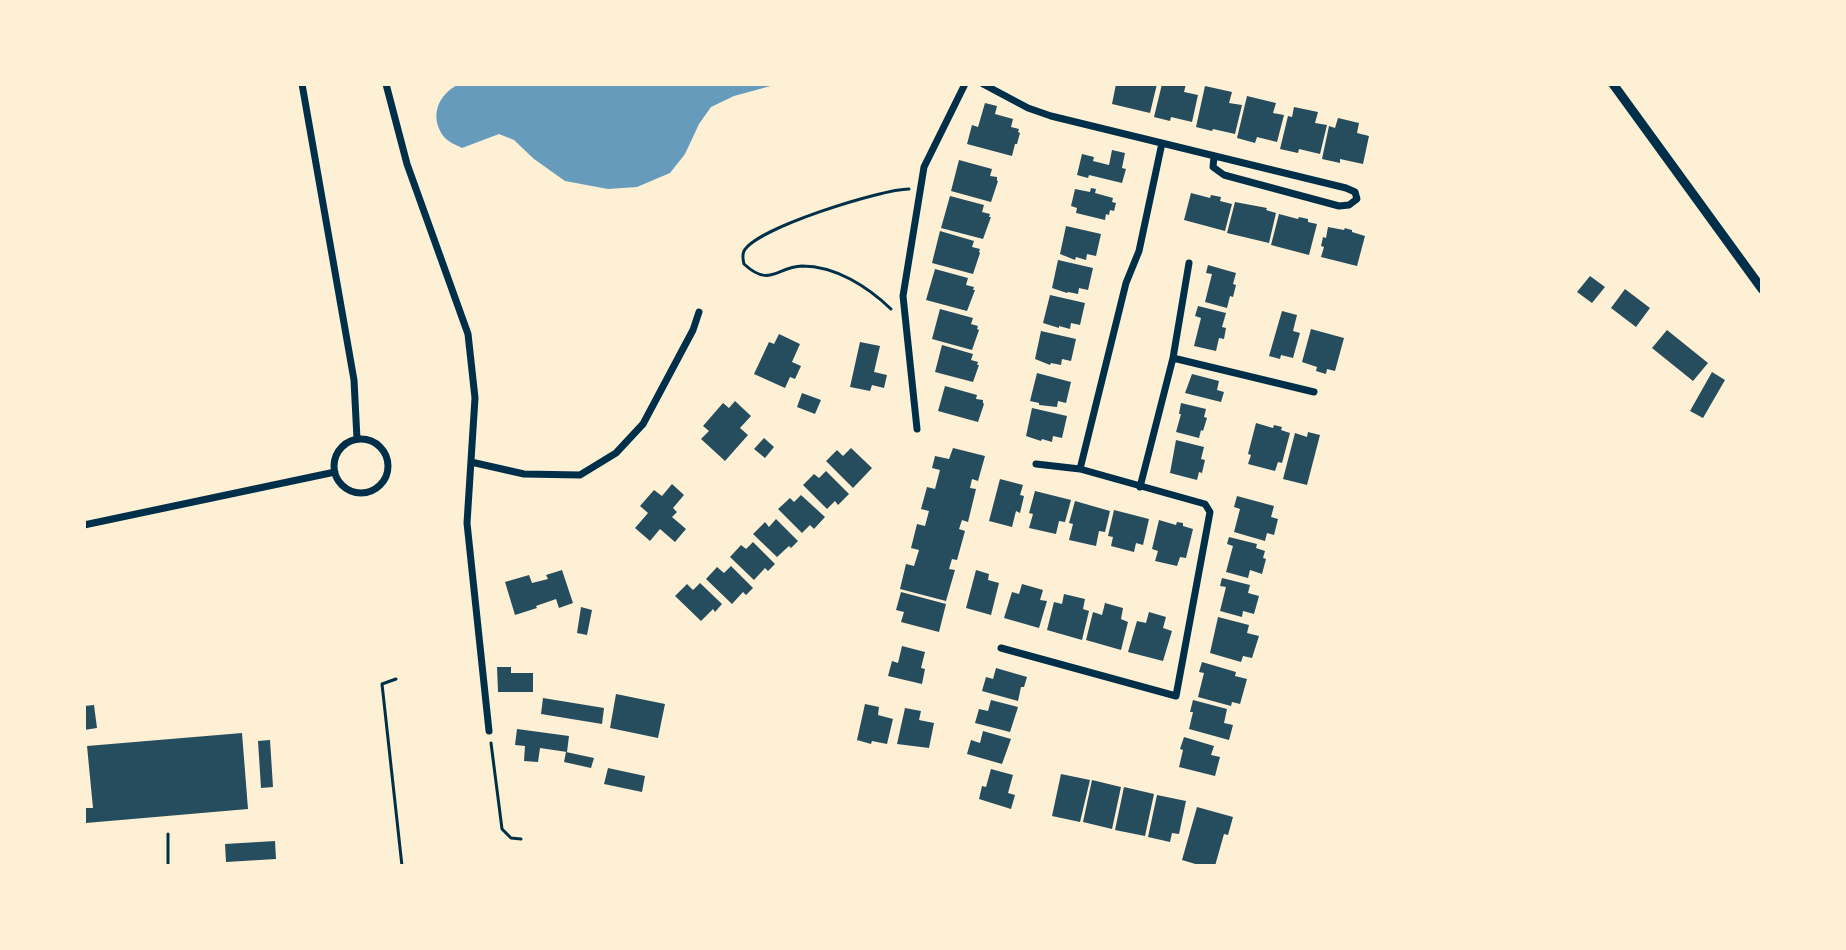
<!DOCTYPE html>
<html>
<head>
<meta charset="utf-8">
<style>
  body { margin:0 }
  #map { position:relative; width:1846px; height:950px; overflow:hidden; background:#fdf0d5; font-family:Signika,sans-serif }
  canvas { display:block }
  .frame { position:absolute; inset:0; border:86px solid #fdf0d5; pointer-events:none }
</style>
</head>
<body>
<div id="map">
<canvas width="1846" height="950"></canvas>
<div class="frame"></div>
</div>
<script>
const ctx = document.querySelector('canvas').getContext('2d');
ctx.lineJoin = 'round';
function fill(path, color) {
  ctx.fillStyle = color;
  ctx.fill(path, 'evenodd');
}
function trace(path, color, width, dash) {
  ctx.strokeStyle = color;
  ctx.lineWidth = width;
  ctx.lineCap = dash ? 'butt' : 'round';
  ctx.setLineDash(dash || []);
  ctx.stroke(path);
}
fill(new Path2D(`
  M460 84H778L734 96 711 107 699 124 685 154 670 173 637 187 608 189 565 181 534 159 514 140 499 134 462 148C456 145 449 142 445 138 428 118 438 93 460 84Z`), '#669bbc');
fill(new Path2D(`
  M1116 84H1157L1150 113 1112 104Z
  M1162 84H1186L1184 92 1198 95 1192 122 1171 117 1170 121 1154 117Z
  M1205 86 1232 92 1229 103 1242 105 1235 134 1213 129 1212 131 1196 127Z
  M1247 96 1276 103 1273 113 1284 115 1277 142 1257 137 1255 143 1237 138Z
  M985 103 997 106 995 114 1013 119 1011 127 1019 129 1018 132 1020 133 1017 144H1015L1012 156 967 144 972 125 978 127Z
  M1294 107 1318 112 1315 123 1327 125 1320 154 1299 149 1298 153 1280 149 1288 116 1292 117Z
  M1338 118 1359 123 1357 133 1369 136 1363 164 1340 159V163L1322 159 1329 126 1335 128Z
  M1112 150 1125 153 1122 168 1126 169 1122 183 1089 175 1088 178 1077 175 1082 154 1094 157 1093 161 1109 165Z
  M959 160 992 169 990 176 997 177V181H998L991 202 951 191Z
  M1091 188 1096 189 1095 193 1113 198 1112 202 1116 203 1114 211 1110 210 1109 215 1106 214 1105 220 1076 213 1077 208 1071 206 1075 189 1090 192Z
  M1191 193 1210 198 1211 195 1221 197 1220 201 1232 204 1225 231 1184 220Z
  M950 196 984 205 982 212 990 214 989 217H991L983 239 941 228Z
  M1235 202 1267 208 1266 210 1276 213 1269 243 1227 233Z
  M1279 214 1298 219 1299 217 1308 219V222L1317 224 1309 255 1271 245Z
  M1066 226 1101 234 1096 256 1087 254 1086 260 1076 257 1075 260 1060 254Z
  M1328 227 1344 230 1345 228 1348 229 1352 230V232L1365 236 1357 266 1321 257 1324 247 1321 246 1323 237 1326 238Z
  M940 231 974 241 972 247 980 249 979 252 980 253 973 274 932 263Z
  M1058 260 1093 268 1088 290 1079 288 1078 294 1068 292 1067 293 1052 288Z
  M1208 265 1236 273 1233 284 1236 285 1233 297 1230 296 1227 308 1205 302 1212 274 1206 273Z
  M935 269 968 278 966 285 974 287 973 290H975L967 311 926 300Z
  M1590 276 1605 287 1592 303 1577 292Z
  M1625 289 1650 308 1636 327 1611 308Z
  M1050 295 1085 303 1080 325 1071 323 1070 329 1059 326V328L1043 323Z
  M1198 306 1226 313 1222 327 1226 328 1224 339 1219 338 1216 351 1194 346 1201 318 1195 316Z
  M940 309 973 318 971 324 978 326 977 329 979 330 972 350 932 339Z
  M1282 311 1297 315 1293 331 1300 333 1293 358 1281 355 1280 359 1269 356Z
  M1311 329 1344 338 1335 371 1327 369 1326 374 1316 371 1317 367 1302 362Z
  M1667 330 1708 363 1693 381 1652 348Z
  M1041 331 1076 339 1071 361 1062 359 1061 365 1051 363 1050 365 1035 359Z
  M779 334 800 344 792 362 801 366 795 379 790 377 785 388 754 374 769 342 774 344Z
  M860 342 880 346 874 372 887 375 884 388 872 385 870 391 850 387Z
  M942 345 973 354 971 360 978 362 977 365H979L973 382 935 372Z
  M1712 372 1725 380 1703 418 1690 411Z
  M1037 373 1071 382 1066 403 1058 401 1057 407 1039 405V403L1030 401Z
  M1192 374 1219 381 1217 390 1224 392 1221 402 1185 393Z
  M945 386 977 395 976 399 983 400V403L984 404 978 422 938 411Z
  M802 393 821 400 815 414 797 407Z
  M735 401 751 416 740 428 748 435 725 461 701 439 709 431 703 426 723 403 729 408Z
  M1181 403 1206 409 1204 417 1207 418 1203 431 1201 430 1199 438 1176 432 1181 414H1179Z
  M1032 408 1067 416 1062 438 1053 436 1052 442 1042 439 1041 441 1026 436Z
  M1256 423 1273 428 1274 425 1282 427 1281 430 1290 433 1282 463 1278 462 1275 471 1248 464 1251 455 1248 454Z
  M1308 432 1320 435 1307 485 1283 479 1295 433 1307 437Z
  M764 438 774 447 765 458 754 449Z
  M1176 440 1204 447 1201 459 1205 460 1202 473 1199 472 1197 480 1170 473Z
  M851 448 872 468 853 488 826 461 837 450 843 456Z
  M953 448 985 456 978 481 972 479 970 488 976 489 968 522 962 520 959 529 965 531 957 560 952 559 949 569 955 570 946 601 900 589 906 564 914 566 919 550 911 548 917 524 925 526 929 511 921 509 927 487 935 489 940 470 932 468 935 456 949 459Z
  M826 471 849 494 838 505 835 501 827 509 803 485 814 474 819 478Z
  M1000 479 1023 485 1020 495 1024 496 1020 513 1016 511 1012 527 989 521Z
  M672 484 684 495 673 508 677 512 672 517 686 529 675 542 660 529 650 541 635 528 648 513 640 506 654 490 662 496Z
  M1035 491 1071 500 1065 522 1059 521 1056 534 1029 528 1033 514 1029 513Z
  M801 495 825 517 814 529 810 525 802 533 778 509 790 498 794 502Z
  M1237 496 1274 506 1271 517 1278 519 1274 535 1267 533 1265 541 1234 532 1240 509 1234 507Z
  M1075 501 1110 511 1105 532 1099 531 1096 546 1069 540 1073 524 1069 523Z
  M1114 510 1149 519 1143 545 1136 543 1134 552 1111 546 1113 537 1108 536Z
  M776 519 798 541 791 548 789 546 777 557 753 534 765 522 769 527Z
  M1159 520 1176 525 1177 522 1183 523V526L1193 529 1186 558 1180 557 1177 566 1155 561 1158 551 1152 549Z
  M1229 537 1257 544 1256 548 1265 551 1263 558 1266 559 1262 574 1250 570 1248 578 1226 572 1233 546 1227 544Z
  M753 542 775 564 768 571 765 568 754 580 730 557 741 545 746 549Z
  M731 566 753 588 746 595 743 592 732 604 706 579 717 567 724 573Z
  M562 570 573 603 559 608 556 599 536 606 537 608 515 615 505 582 529 575 532 583 548 579 546 575Z
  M976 570 989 574 988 580 999 583 991 615 966 608Z
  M1222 578 1250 585 1248 593 1259 596 1254 614 1243 611 1242 617 1220 611 1226 587 1220 586Z
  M700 583 722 604 715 612 713 609 701 621 675 596 687 584 693 590Z
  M1022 584 1043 590 1040 600 1047 601 1039 628 1004 618 1012 592 1019 594Z
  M901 592 946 604 939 632 901 622 904 612 896 610Z
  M1064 594 1085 599 1083 609 1089 611 1082 640 1047 630 1054 602 1062 604Z
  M1105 603 1123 608 1121 619 1128 622 1121 650 1086 640 1093 612 1102 615Z
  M581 607 592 610 587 635 577 633Z
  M1149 612 1166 617 1163 628 1172 631 1163 661 1128 652 1137 621 1146 623Z
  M1218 617 1249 625 1247 633 1259 636 1252 658 1243 656 1241 662 1210 653Z
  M902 646 925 652 921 668 925 669 922 684 888 676 892 661 898 663Z
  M1202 662 1236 672 1235 676 1247 679 1240 704 1232 702 1231 706 1198 697 1204 673 1199 672Z
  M497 667H511V673H533V692H498Z
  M996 668 1027 677 1024 687H1021L1018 701 982 691 986 677 993 679Z
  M616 694 665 704 658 738 610 728Z
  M543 698 604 708 602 724 541 714Z
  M991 700 1018 707 1010 732 975 723 979 709 988 711Z
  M1193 700 1227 709 1224 723 1233 725 1229 740 1189 729 1193 712H1190Z
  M865 704 879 707 878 715 893 719 887 744 872 741 871 744 857 740Z
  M94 705 97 728 84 730V706Z
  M905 708 921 711 919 720 934 723 929 748 897 744Z
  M517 729 569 736 567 752 540 748 538 762 524 761 525 746 515 745Z
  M983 731 1011 739 1002 764 967 754 971 740 980 743Z
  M242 733 248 809 86 823 84 808H93L87 746Z
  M1184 737 1214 746 1211 755 1220 757 1215 776 1179 767 1183 750 1180 749Z
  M270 740 273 787 261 788 258 741Z
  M566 752 594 758 591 768 564 762Z
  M608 768 645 776 642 792 604 784Z
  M991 769 1013 775 1008 793 1015 795 1011 809 979 799 982 786 986 787Z
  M1061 774 1090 780 1080 822 1052 816Z
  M1092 780 1121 787 1112 829 1083 822Z
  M1124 787 1154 794 1145 836 1115 830Z
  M1157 795 1186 801 1179 834 1172 833 1170 842 1148 837Z
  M1197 807 1233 817 1228 835 1224 834 1215 866H1202L1182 860Z
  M275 841 276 859 226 862 225 844Z`), '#264d5e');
trace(new Path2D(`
  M891 309C868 287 836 266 802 266 776 267 770 288 744 264 743 260 742 255 744 251 756 228 882 189 909 189
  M396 679 382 684 402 866
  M491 743 502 829 511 838 521 839
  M168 834V866`), '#003049', 3);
trace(new Path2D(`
  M302 84 354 380 357 439
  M386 84 407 164 468 334 475 398 467 523 489 731
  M983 84 1028 108 1051 116 1346 188 1355 192 1357 199 1349 205 1339 206 1224 175 1213 167 1214 157
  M1173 358 1314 392
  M917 429 903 296 924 167 965 84
  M334 466a27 27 0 1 1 54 0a27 27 0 1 1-54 0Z
  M471 462 524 474 580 475 616 453 643 424 693 330 699 312
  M1080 469 1126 283 1139 251 1162 143
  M1140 487 1173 358 1189 263
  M84 525 335 472
  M1001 648 1176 696 1210 512 1205 504 1080 469 1036 464`), '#003049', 7);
trace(new Path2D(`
  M1613 84 1762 289`), '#003049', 9);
</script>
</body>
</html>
